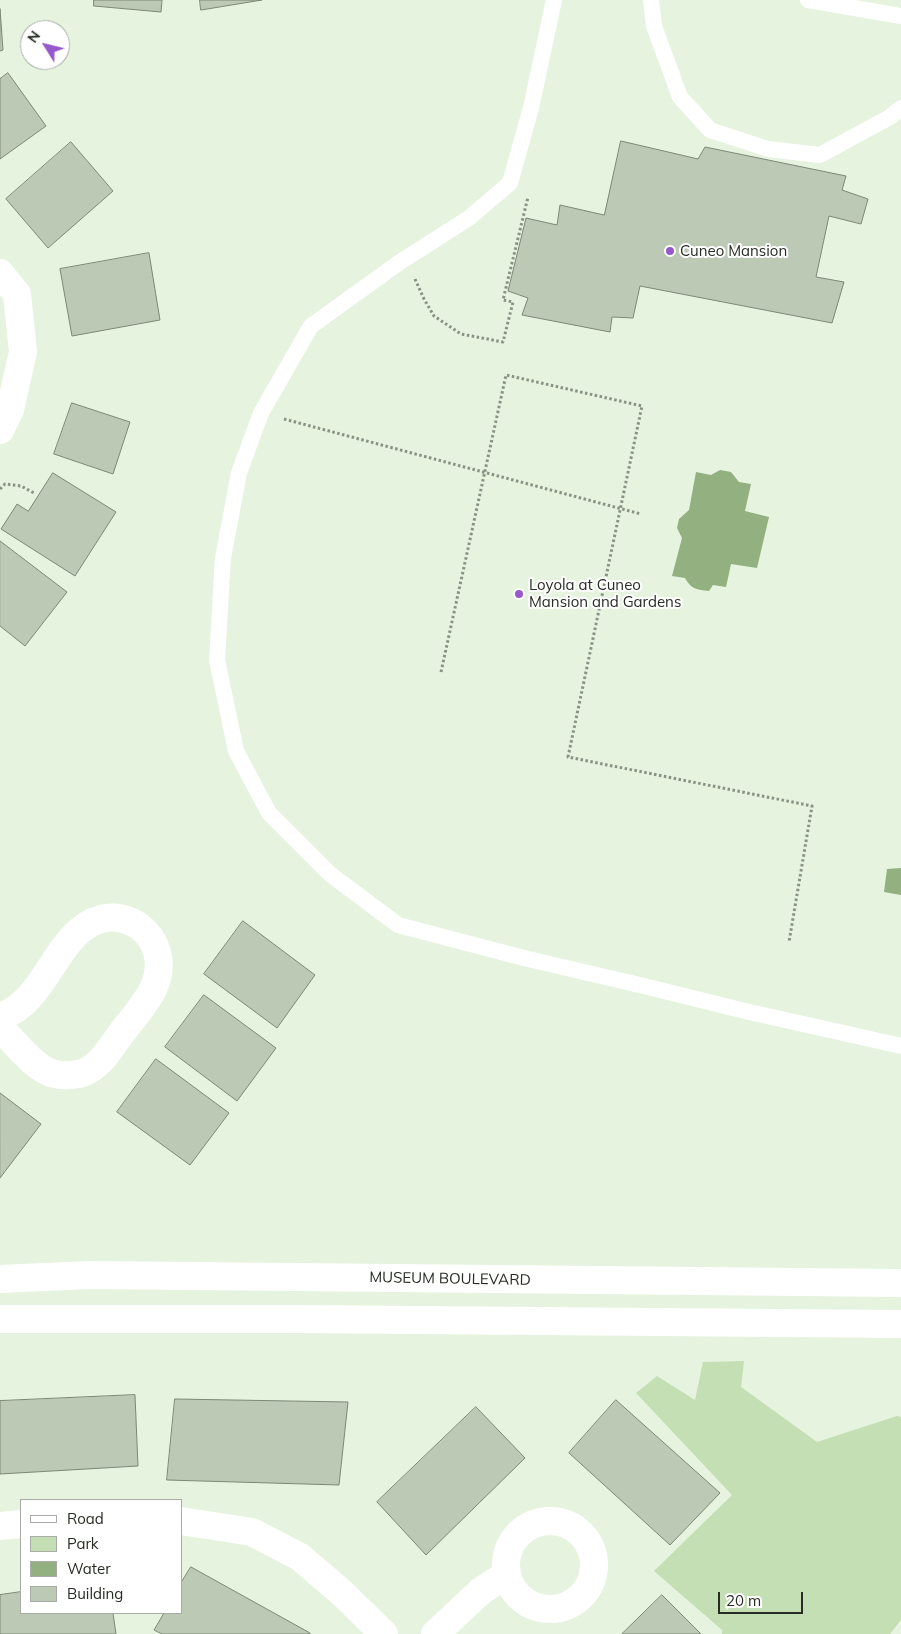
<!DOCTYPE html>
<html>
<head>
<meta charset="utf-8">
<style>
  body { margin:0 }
  #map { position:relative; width:901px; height:1634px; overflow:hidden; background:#e6f3df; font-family:Mulish,sans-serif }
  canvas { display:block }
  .legend { position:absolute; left:20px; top:1499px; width:162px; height:115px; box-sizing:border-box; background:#fff; border:1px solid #a9aba7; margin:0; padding:6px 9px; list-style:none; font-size:15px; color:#272c24 }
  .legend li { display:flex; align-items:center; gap:10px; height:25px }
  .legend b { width:25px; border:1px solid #a9aba7 }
  .north { position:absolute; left:20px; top:20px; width:50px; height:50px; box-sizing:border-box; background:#fff; border:1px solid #a9aba7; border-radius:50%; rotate:306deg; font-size:14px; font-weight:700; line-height:20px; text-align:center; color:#272c24 }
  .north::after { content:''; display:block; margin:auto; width:18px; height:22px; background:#9757cd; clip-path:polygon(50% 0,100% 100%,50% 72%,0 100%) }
  .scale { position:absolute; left:718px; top:1592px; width:85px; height:22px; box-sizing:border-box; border:2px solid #272c24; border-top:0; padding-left:6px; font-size:15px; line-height:18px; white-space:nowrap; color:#272c24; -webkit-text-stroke:4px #fff; paint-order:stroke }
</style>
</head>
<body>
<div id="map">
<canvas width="901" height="1634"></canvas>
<ul class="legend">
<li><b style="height:6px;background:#fff"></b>Road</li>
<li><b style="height:14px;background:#c3dfb3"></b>Park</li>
<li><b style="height:14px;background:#92b080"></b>Water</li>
<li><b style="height:14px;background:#bcc9b5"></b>Building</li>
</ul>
<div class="north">N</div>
<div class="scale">20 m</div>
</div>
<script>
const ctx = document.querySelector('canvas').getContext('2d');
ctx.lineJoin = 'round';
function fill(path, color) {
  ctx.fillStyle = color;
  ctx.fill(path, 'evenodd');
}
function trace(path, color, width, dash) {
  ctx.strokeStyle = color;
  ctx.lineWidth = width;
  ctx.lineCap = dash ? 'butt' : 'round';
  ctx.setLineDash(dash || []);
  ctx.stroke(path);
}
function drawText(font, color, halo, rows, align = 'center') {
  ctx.font = font + ' Mulish,sans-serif';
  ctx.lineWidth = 4;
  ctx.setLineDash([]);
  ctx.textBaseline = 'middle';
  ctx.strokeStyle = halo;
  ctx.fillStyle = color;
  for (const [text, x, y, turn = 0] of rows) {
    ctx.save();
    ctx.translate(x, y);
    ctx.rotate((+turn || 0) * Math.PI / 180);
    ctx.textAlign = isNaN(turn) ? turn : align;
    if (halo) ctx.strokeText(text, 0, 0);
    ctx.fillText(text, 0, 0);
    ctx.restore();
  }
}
fill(new Path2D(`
  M744 1361 741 1387 817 1442 897 1416 901 1417V1620L890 1634H722V1630L654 1571 732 1495 636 1393 657 1376 695 1400 703 1362Z`), '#c3dfb3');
fill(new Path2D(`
  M720 470 731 472 739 482 751 484 745 511 769 517 757 568 731 564 726 587 713 585 709 591C697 590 691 589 685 578L672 576 682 538 677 528 679 519 689 510 696 472 711 475Z
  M901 868V895L884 892 887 869Z`), '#92b080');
const building = new Path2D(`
  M94 0H162L161 12 94 6Z
  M200 0H262L201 10Z
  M0 9 3 50 0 51Z
  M8 73 46 126 0 159V79Z
  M621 141 698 159 705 147 846 176 842 190 868 199 861 224 829 216 816 277 844 282 832 323 640 286 633 318 612 317 610 332 522 315 528 298 508 291 526 218 557 225 560 205 604 215Z
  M71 142 113 191 48 248 6 199Z
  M149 253 160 320 72 336 60 269Z
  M72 403 130 422 113 474 54 454Z
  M53 473 116 512 75 576 1 529 17 504 28 511Z
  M0 541 67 592 25 646 0 626Z
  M243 921 315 975 277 1028 204 974Z
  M204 995 276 1048 237 1101 165 1047Z
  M156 1059 229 1113 190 1165 117 1112Z
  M0 1093 41 1124 0 1178Z
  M135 1395 138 1466 0 1474V1401Z
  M175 1399 348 1402 339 1485 167 1480Z
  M616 1400 720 1493 670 1545 569 1453Z
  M476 1407 525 1458 426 1555 377 1502Z
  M191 1567 310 1633V1634H162L154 1630 164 1613H181V1583Z
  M21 1592V1613H113L116 1634H0V1595Z
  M662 1595 701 1634H622Z`);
fill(building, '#bcc9b5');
trace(building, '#7c8875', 1);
trace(new Path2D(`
  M415 279 424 299 434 316 461 334 503 342 513 302 503 300 528 197
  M284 419 641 514
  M0 489 5 484 21 486 34 493
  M441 672 506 375 642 406 568 757 812 806 789 942`), '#899284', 3, [2.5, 2.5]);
trace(new Path2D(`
  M554 0 531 108 510 183 469 218 400 262 311 326 261 413 239 473 223 558 217 660 236 751 269 813 330 874 398 925 524 958 648 987 745 1011 901 1046
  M651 0 654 26 680 97 710 130 768 149 820 155 890 117 901 108
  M808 0 901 16`), '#fff', 16);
trace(new Path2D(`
  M0 273 17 294 23 352 10 410 0 430
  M0 1017C48 1001 55 932 101 919 114 915 129 919 140 927 148 933 154 942 157 952 166 983 141 1008 123 1031 112 1046 102 1064 85 1072 75 1076 61 1076 51 1073 31 1065 16 1043 0 1028
  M0 1279 89 1275 901 1283
  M0 1319H297L901 1324
  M506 1565a44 44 0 1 1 88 0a44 44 0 1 1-88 0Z
  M181 1521 252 1532 300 1557 342 1593 384 1634
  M0 1526 21 1524
  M435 1634 481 1591 507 1574`), '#fff', 28);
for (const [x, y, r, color] of [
  [670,251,5,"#9757cd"],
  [519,594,5,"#9757cd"]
]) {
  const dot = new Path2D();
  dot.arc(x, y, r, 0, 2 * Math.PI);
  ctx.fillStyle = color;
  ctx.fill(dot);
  trace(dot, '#fff', 2);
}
drawText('15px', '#272c24', '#fff', [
  ["Cuneo Mansion",680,251],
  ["Loyola at Cuneo",529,585],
  ["Mansion and Gardens",529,602]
], 'left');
drawText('15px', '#272c24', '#fff', [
  ["MUSEUM BOULEVARD",450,1279,1]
]);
</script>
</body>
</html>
